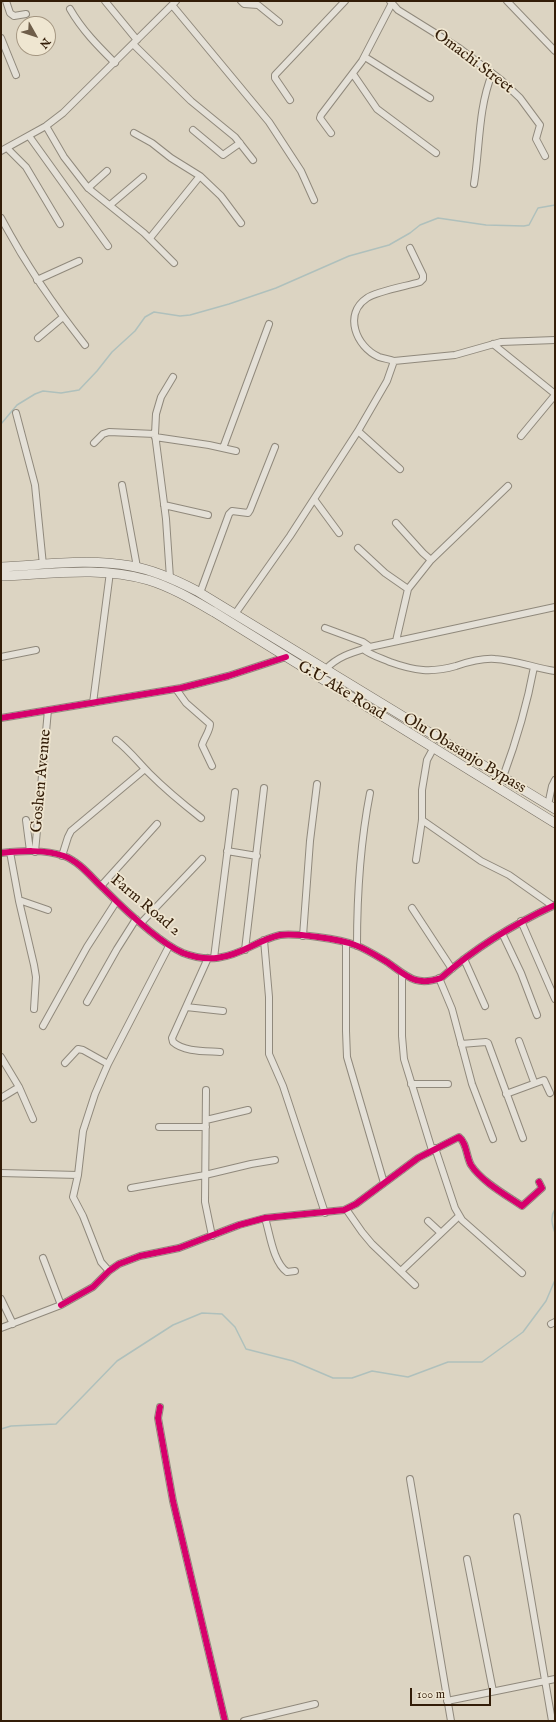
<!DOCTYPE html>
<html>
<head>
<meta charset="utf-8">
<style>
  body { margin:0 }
  #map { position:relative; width:556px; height:1722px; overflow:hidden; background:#dcd4c2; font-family:"IM FELL English",serif }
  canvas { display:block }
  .frame { position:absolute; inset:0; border:2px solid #331d08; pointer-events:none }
  .north { position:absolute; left:16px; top:16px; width:40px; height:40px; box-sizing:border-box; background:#efe6d1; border:1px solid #a49681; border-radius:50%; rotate:129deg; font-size:11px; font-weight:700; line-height:16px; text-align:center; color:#331d08 }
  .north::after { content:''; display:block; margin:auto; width:14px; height:18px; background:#6e5d49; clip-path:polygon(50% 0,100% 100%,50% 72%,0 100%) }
  .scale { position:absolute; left:410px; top:1688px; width:81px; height:18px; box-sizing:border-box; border:2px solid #331d08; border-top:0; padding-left:5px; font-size:12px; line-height:14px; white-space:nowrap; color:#331d08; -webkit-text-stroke:3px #efe6d1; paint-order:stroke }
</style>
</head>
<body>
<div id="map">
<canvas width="556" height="1722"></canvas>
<div class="frame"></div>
<div class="north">N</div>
<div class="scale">100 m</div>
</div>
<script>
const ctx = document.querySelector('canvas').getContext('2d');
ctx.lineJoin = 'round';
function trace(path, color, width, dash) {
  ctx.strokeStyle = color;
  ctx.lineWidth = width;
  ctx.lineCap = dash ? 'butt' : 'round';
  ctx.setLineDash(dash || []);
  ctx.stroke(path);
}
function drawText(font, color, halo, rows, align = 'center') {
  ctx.font = font + ' "IM FELL English",serif';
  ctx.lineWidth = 3.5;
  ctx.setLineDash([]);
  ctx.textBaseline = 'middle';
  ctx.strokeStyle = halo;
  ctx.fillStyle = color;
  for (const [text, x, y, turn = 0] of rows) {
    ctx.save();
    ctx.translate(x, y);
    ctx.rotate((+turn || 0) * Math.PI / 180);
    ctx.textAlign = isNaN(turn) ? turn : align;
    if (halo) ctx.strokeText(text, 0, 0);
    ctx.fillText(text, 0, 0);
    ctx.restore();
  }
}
trace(new Path2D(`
  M1 424 17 405 35 394 43 391 61 393 79 390 97 371 112 352 135 331 145 317 154 312 180 316 190 315 229 304 276 288 349 256 389 245 410 233 420 225 438 218 486 225 524 226 529 225 538 208 555 205
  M555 1209C550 1217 552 1224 555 1233
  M1 1429 11 1426 56 1424 117 1361 173 1325 202 1313 222 1314 235 1327 246 1349 293 1361 333 1378H352L372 1371 408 1377 448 1362H482L523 1332 546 1301 555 1280`), '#afc0bc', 1.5);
const minor = new Path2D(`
  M6 1 10 13 14 16 26 14
  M105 1 137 40
  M241 1 244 4 258 5 279 22
  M390 1 398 10 459 48 501 80 520 98 540 125 536 139 545 156
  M507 1 555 51
  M172 5 269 122 301 171 314 200
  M70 9C82 30 98 46 115 63
  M1 38 16 75
  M133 44 191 101 235 137 253 160
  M365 57 430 98
  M353 74 377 109 436 153
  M290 100 275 78V75L345 1
  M46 126 64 157 88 188 144 233 174 263
  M193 130 223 155 240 143
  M134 133 152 143 171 158 200 176 221 196 241 223
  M331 133 320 118 321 115 362 61 392 3
  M29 136 108 246
  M7 148 26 167 60 224
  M1 151 46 126 63 113 176 1
  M474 184C480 147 478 109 492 74
  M88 188 107 171
  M110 205 143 177
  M1 218C25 263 53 305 85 345
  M150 238 200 176
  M37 280 79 261
  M38 338 63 317
  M493 344 555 394
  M394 361 455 355 501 342 555 340
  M16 413 35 485 43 565
  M358 431 387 381 394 361C390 359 384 359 379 357 356 347 343 314 367 298 377 291 407 286 420 282L423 279V275L410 248
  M521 436 555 395
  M155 437 209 445 236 451
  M94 443 103 434 109 432 155 434
  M223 448 269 324
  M122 485 137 567
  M314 499 339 533
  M164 505 208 515
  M396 523 423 553 431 560
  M358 548 385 573 408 589
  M170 578 166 519 155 434 156 414 161 397 173 377
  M200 593 229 514 232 511 248 513 250 510 275 447
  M235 614 290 536 358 431 400 469
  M325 628 363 642 370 647
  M396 641 408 589 431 560 508 486
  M363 649C370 655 381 658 390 662 415 671 431 673 456 666 468 662 482 658 495 659 515 660 535 668 555 671
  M1 657 36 650
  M326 669C338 656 354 652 370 647L555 607
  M176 689 186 703 210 724C210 731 204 738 202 745L212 766
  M93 703 110 572
  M1 718 181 688 228 676 286 657
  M116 740C129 750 138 762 149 773 166 790 183 804 201 818
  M503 777C516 742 527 705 534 667
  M548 805 552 786 555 780
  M26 820 30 851
  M422 820 481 861 509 875 553 906
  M227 851 257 856
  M10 852 19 901 34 965 36 977 34 1009
  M35 852 48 710
  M1 853C21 851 44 849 64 856 80 862 91 877 103 888 123 908 158 942 183 953 209 963 228 958 252 946 260 942 271 937 280 935 296 933 340 939 355 945 366 949 377 956 387 962 407 976 415 987 441 978 475 948 514 924 555 905
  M62 856 68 837 71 831 145 769
  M416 860 422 820V790L427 760 434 747
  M101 886 157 824
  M19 900 48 910
  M412 908 452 969
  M521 921 555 999
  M141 923 202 859
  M502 933 521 973 537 1015
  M303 936 310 841 317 784
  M264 940 269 997V1054L283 1086 325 1213
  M346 943V1031L347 1057 384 1183
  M357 946C357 894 360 844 370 793
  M245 950 264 788
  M208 958 172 1038 173 1042C184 1052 205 1051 220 1052
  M214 958 235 792
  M464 959 485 1006
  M402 974V1036L404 1059 432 1150
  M439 978 452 1009 472 1084 493 1139
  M87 1002 117 949 136 919
  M186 1007 223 1011
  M43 1026 87 947 116 902
  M519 1041 534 1082
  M461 1044 486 1042 488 1043 523 1138
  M1 1057 19 1087 33 1119
  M65 1063 78 1049 83 1050 108 1064
  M411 1084H448
  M206 1090 205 1202 212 1236
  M506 1094 544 1080 550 1093
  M1 1098 19 1087
  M206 1120 248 1110
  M159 1127H206
  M435 1148 455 1208 462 1220 522 1273
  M1 1173 78 1175
  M131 1188 205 1175 251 1164 275 1160
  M346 1209 362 1232 372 1244 415 1285
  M265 1218C270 1234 273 1262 287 1272L295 1271
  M428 1221 441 1233
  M109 1271 101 1262 83 1216 73 1197 78 1175 83 1131 95 1094 108 1064 169 946
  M401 1271 459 1216
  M1 1299 13 1324
  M61 1305 93 1287 109 1271 119 1264 140 1256 179 1248 239 1225 265 1218 344 1210 356 1204 418 1158 459 1137C467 1143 466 1156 471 1165 481 1181 506 1195 522 1206L542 1188 539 1182
  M551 1324 555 1322
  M1 1328 61 1305 43 1258
  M160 1407 158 1418 173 1501 225 1721
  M410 1479 451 1721
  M517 1517 552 1721
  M467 1559 493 1691
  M447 1701 555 1679
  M244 1721 315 1704`);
const secondary = new Path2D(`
  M1 567C44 565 88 558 131 566 154 570 176 580 197 591L555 809
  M1 576C50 574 100 566 148 580 171 587 193 600 214 612L555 823`);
trace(minor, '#90897c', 8);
trace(secondary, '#776f63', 10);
trace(minor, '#e4e0d7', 6);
trace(secondary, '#e4e0d7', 9);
trace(new Path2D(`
  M1 718 181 688 228 676 286 657
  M1 853C21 851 44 849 64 856 80 862 91 877 103 888 123 908 158 942 183 953 209 963 228 958 252 946 260 942 271 937 280 935 296 933 340 939 355 945 366 949 377 956 387 962 407 976 415 987 441 978 475 948 514 924 555 905
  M61 1305 93 1287 109 1271 119 1264 140 1256 179 1248 239 1225 265 1218 344 1210 356 1204 418 1158 459 1137C467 1143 466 1156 471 1165 481 1181 506 1195 522 1206L542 1188 539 1182
  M160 1407 158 1418 173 1501 225 1721`), '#d6006c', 6);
drawText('16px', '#331d08', '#efe6d1', [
  ["Omachi Street",473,62,37],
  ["G.U Ake Road",341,691,31],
  ["Olu Obasanjo Bypass",464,754,31],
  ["Goshen Avenue",42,781,-85],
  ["Farm Road 2",145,906,40]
]);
</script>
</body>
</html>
